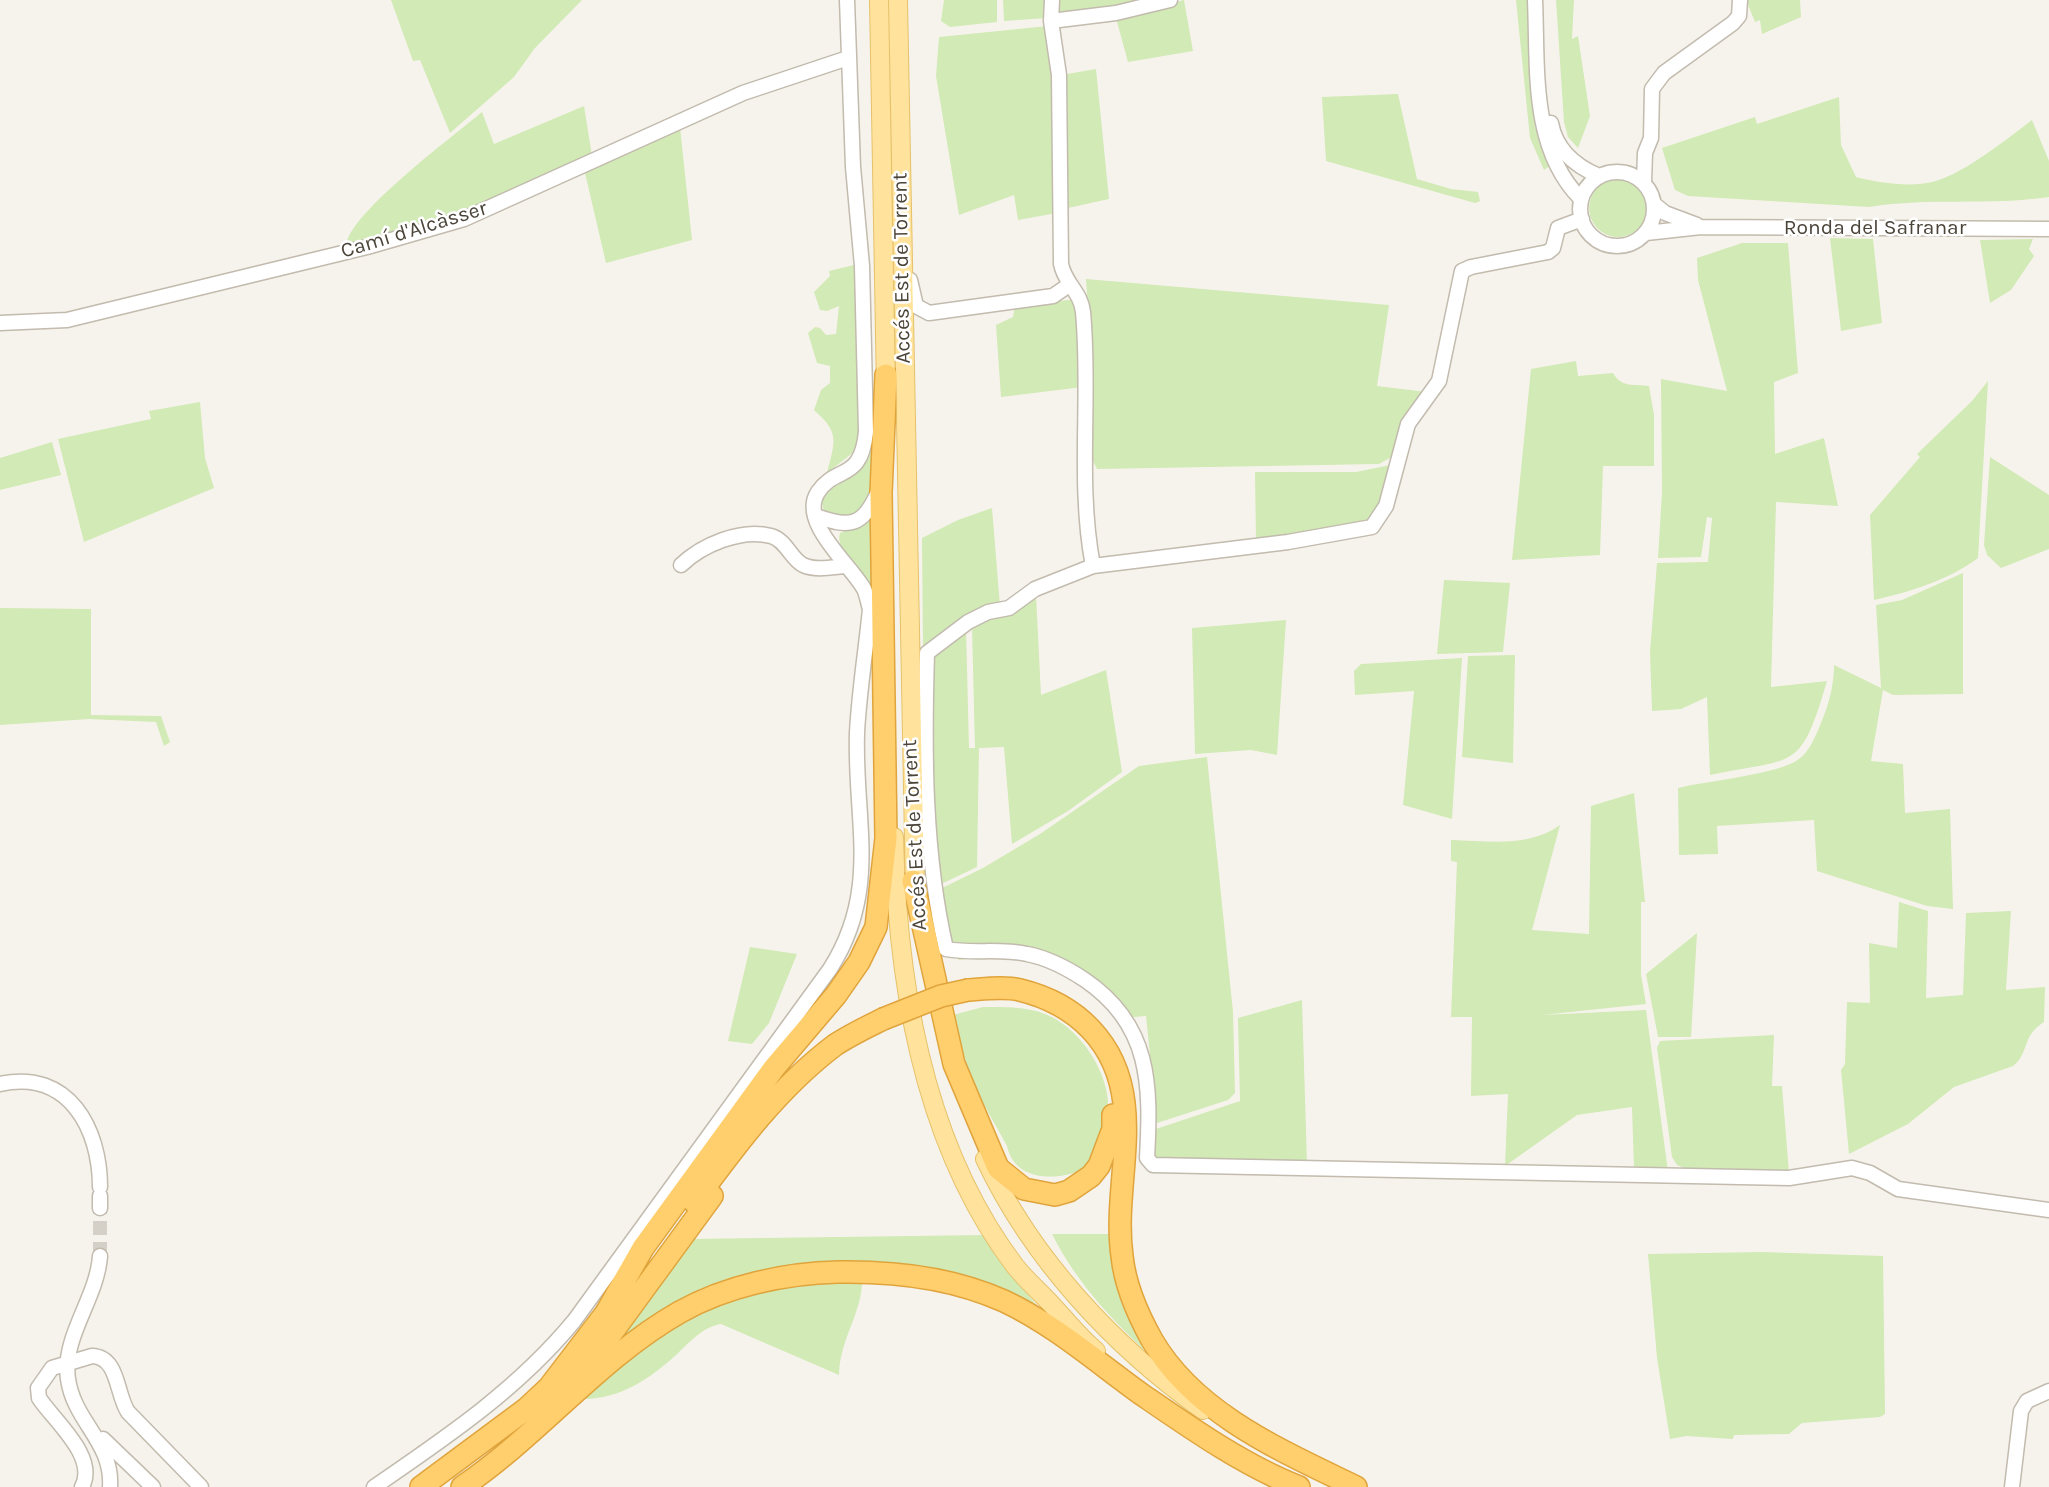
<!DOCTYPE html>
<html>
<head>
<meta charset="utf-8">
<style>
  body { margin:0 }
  canvas { display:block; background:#f6f3ec }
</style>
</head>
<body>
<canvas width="2049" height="1487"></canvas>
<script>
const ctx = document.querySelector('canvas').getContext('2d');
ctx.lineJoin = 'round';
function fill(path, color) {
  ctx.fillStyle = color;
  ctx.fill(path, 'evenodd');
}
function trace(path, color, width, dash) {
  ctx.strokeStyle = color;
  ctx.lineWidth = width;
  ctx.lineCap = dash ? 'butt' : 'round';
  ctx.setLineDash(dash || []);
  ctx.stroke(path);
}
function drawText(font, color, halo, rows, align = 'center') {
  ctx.font = font + ' Karla,sans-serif';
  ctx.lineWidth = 5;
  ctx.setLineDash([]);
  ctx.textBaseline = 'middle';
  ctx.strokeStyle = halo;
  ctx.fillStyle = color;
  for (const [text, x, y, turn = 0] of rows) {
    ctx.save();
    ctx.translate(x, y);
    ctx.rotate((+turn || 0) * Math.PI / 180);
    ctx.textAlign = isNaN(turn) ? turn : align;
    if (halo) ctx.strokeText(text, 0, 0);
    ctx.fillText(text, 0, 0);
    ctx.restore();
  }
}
fill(new Path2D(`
  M391 0H582L535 48 514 77 450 133 420 60 413 61Z
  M944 0H997V22L950 27 941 21Z
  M1003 0H1048L1047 18 1004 21Z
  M1056 0H1149L1056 13Z
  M1184 0 1193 51 1128 62 1116 18Z
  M1516 0H1528L1535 127 1550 166 1544 170 1530 138Z
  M1556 0H1574L1572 39 1578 36 1590 116 1578 148 1568 137 1564 122Z
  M1746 0H1800L1801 17 1762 34 1760 20 1755 22Z
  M1048 26 1051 31 1057 213 1018 220 1014 195 959 215 936 76 939 37Z
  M1096 69 1109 199 1068 208 1065 155 1067 74Z
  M1398 94 1417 179 1451 189 1478 192 1480 201 1475 203 1326 161 1322 97Z
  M1839 97 1841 145 1856 177C1878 183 1914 188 1936 181 1966 172 2007 139 2032 120L2049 161V197C1989 206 1929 197 1869 207L1688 196 1675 190 1662 148 1755 117 1757 124Z
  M584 106 592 156 471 207 346 246C348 214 455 135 482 112L494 144Z
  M680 127 692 240 606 263 585 173Z
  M1589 208a29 29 0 1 1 58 0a29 29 0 1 1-58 0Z
  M1830 238 1873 239 1882 323 1841 331Z
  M2033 239 2029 249 2034 256 2011 290 1990 303 1980 240Z
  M1742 243H1788L1798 373 1774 382 1775 454 1824 438 1838 506 1776 502 1771 687 1827 681C1800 773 1796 757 1710 775L1707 697 1681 709 1652 711 1650 652 1657 563 1708 562 1712 518 1707 517 1701 557 1658 558 1662 492 1661 379 1727 391 1698 280 1697 258Z
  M854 265 860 437 855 451 827 473C835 441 840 433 814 410L821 390 830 383V366L817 363 808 333 815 327 820 328 826 335 836 334 839 306 827 311 820 310 814 292 830 276 829 271Z
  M1086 279 1389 305 1377 386 1427 392 1397 454 1379 464 1097 469 1092 459 1093 385Z
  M1077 299 1083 387 1001 397 996 325 1013 317 1015 306Z
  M1576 361 1578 376 1613 373C1621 388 1635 384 1649 386L1654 415V466H1603L1600 555 1512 560 1531 369Z
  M1988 381 1978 558C1949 580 1909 592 1874 600L1870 515 1920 457 1917 454 1972 401Z
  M200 402 205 458 214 488 84 542 58 439 151 419 149 411Z
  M52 442 61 475 0 490V458Z
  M871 452C872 472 877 516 846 517 839 517 831 513 824 512L822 502C833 480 861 477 871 452Z
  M1990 457 2049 495V549L2001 568 1987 555 1984 545Z
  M1395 464 1373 522 1256 541 1255 472H1356Z
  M992 508 1000 606 923 649 922 538 958 520Z
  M875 511 872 590C864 573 834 550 840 533L858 525Z
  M1963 573V694L1893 695 1883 690 1871 761 1903 764 1905 813 1950 809 1953 909 1927 906 1817 871 1814 820 1717 826 1718 854 1679 855 1678 788C1706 781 1780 774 1799 759 1810 751 1816 735 1821 723 1829 704 1834 685 1834 665L1881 688 1876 605 1902 600Z
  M1444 580 1510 583 1503 652 1437 654Z
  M1036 595 1041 695 1106 670 1122 772 1068 811 1012 844 1004 747 979 748 977 867 937 886 929 687 933 653 966 629 969 748H975L972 626Z
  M0 608 91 609V715L161 716 170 742 164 746 156 722 89 719 0 725Z
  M1286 620 1277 755 1251 750 1195 754 1192 628Z
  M1515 655 1513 763 1462 757 1468 656Z
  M1462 658 1452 819 1403 805 1414 691 1355 695 1354 671 1361 664Z
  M1207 757 1233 1012 1235 1093 1228 1100 1157 1123 1146 1016 1121 1018C1111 1008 1101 996 1090 987 1054 958 1002 954 959 960L950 950 938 890 983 868 1040 834 1139 766Z
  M1634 793 1645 902H1641V975L1646 1004 1542 1015 1646 1010 1668 1171 1634 1169 1632 1107 1577 1115 1505 1166 1508 1094 1471 1096 1472 1017H1451L1457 862 1451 861V840C1489 841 1528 848 1560 825L1532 930 1589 934 1591 806Z
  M1899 902 1928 911 1926 998 1963 995 1966 913 2011 911 2006 990 2045 987 2044 1022C2021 1036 2030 1053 2013 1066L1954 1087 1908 1124 1849 1154 1841 1070 1845 1064 1847 1002 1870 1003 1869 943 1897 948Z
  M1697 933 1691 1037H1658L1646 974Z
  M750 947 797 954 769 1023 752 1044 728 1041Z
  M1302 1000 1307 1163 1155 1162 1150 1131 1240 1101 1238 1018Z
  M983 1007C1007 1007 1035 1006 1057 1020 1087 1038 1112 1080 1108 1116 1106 1133 1095 1152 1089 1167 1062 1181 1015 1184 1007 1146L972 1083 953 1015Z
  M1774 1035 1772 1086H1782L1789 1173 1690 1170 1677 1165 1672 1157 1657 1048 1660 1041Z
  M1052 1234H1113L1159 1364C1117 1325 1078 1286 1052 1234Z
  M985 1235 999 1260 1049 1320 981 1288 763 1276 595 1362 689 1239Z
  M1761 1252 1883 1256 1885 1414 1880 1417 1802 1423 1789 1434 1734 1435 1733 1439 1686 1436 1670 1439 1657 1358 1648 1254Z
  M862 1278C863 1313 840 1337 839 1375L721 1324C702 1327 689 1343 676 1355 651 1378 620 1399 584 1399 632 1342 694 1308 765 1288 795 1279 831 1281 862 1278Z`), '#d2eab5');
trace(new Path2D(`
  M100 1256V1208`), '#d4d0c8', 14, [14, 7]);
const minor = new Path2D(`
  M1052 0 1051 21 1059 75 1061 264C1065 284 1081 292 1083 312 1091 396 1077 483 1093 566
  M1535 0C1538 67 1530 148 1581 199
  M1051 21 1116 13 1170 0
  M1551 123C1556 150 1575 166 1599 176
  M1580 209a37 37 0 1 1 74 0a37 37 0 1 1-74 0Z
  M1644 182 1645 153 1651 138 1652 89 1664 73 1733 23 1739 16 1740 0
  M1654 204 1665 213 1697 225
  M1582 219 1558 228 1553 248 1548 252 1471 267 1462 271 1439 381 1408 424 1386 506 1372 527 1288 542 1093 566 1035 589 1009 608 988 612 968 622 927 653C924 752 924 853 946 949 973 954 999 948 1027 954 1048 958 1067 968 1085 980 1151 1025 1151 1085 1147 1158L1153 1165 1789 1178 1852 1168 1870 1173 1898 1189 2049 1210
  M1646 233 1701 227 2049 229
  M910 280 916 306 929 313 1053 296 1069 285
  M0 323 67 320 367 247 464 219 743 93 848 58
  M816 516C849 528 863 527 878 492
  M681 565C702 545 741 528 771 536 786 540 791 559 803 565 816 571 833 567 846 566
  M0 1084C69 1069 100 1129 100 1187
  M100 1196V1208
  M100 1256C97 1299 62 1336 68 1379 74 1422 113 1442 110 1487
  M103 1439 153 1487
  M82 1487C98 1457 55 1422 39 1398L38 1388 52 1368 92 1356C119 1357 116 1394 128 1412L201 1487
  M374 1487C447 1437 518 1389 574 1321L830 969C881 889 854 820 857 733 859 692 866 650 870 609 868 603 867 595 864 589 851 565 798 522 818 492 836 465 861 482 866 432L862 266 853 167 847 0
  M2012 1487 2021 1411 2027 1401 2049 1391`);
const major = new Path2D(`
  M879 0 886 389
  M898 0 915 893
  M894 837C897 984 924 1146 1015 1266 1026 1280 1040 1292 1052 1305 1066 1320 1080 1338 1096 1351
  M985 1159C1032 1259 1114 1347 1203 1410`);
const highway = new Path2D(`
  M913 881 954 1064 998 1168 1024 1189 1055 1195 1069 1191 1091 1176 1099 1166 1113 1129V1115
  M968 990C984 989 1004 986 1020 990 1077 1004 1117 1043 1124 1103 1130 1153 1115 1205 1122 1256 1125 1285 1138 1315 1152 1340 1195 1414 1282 1451 1356 1487
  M694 1202C736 1145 778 1088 835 1045 850 1035 867 1027 883 1019
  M569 1384 603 1345 712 1196
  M547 1390 606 1313 643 1248 774 1068 836 995 859 962 876 927 886 838 881 493 886 375
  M421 1487 526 1409 557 1380
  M462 1487C539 1435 599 1358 680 1312 726 1286 786 1273 838 1272 894 1271 953 1278 1004 1301 1055 1325 1099 1364 1144 1396 1192 1429 1245 1466 1299 1487`);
trace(minor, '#c2bbae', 17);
trace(major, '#e6c16a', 20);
trace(highway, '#e0a43c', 24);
trace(minor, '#fff', 14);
trace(major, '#ffe39c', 18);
trace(highway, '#ffcf6e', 21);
const highwayBridge = new Path2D(`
  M883 1019 941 996 968 990`);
trace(highwayBridge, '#e0a43c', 24, []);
trace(highwayBridge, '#ffcf6e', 21);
drawText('21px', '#4b4439', '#fff', [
  ["Ronda del Safranar",1875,228],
  ["Camí d'Alcàsser",414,230,-17],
  ["Accés Est de Torrent",902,268,-91],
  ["Accés Est de Torrent",915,835,-93]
]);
</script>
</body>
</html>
